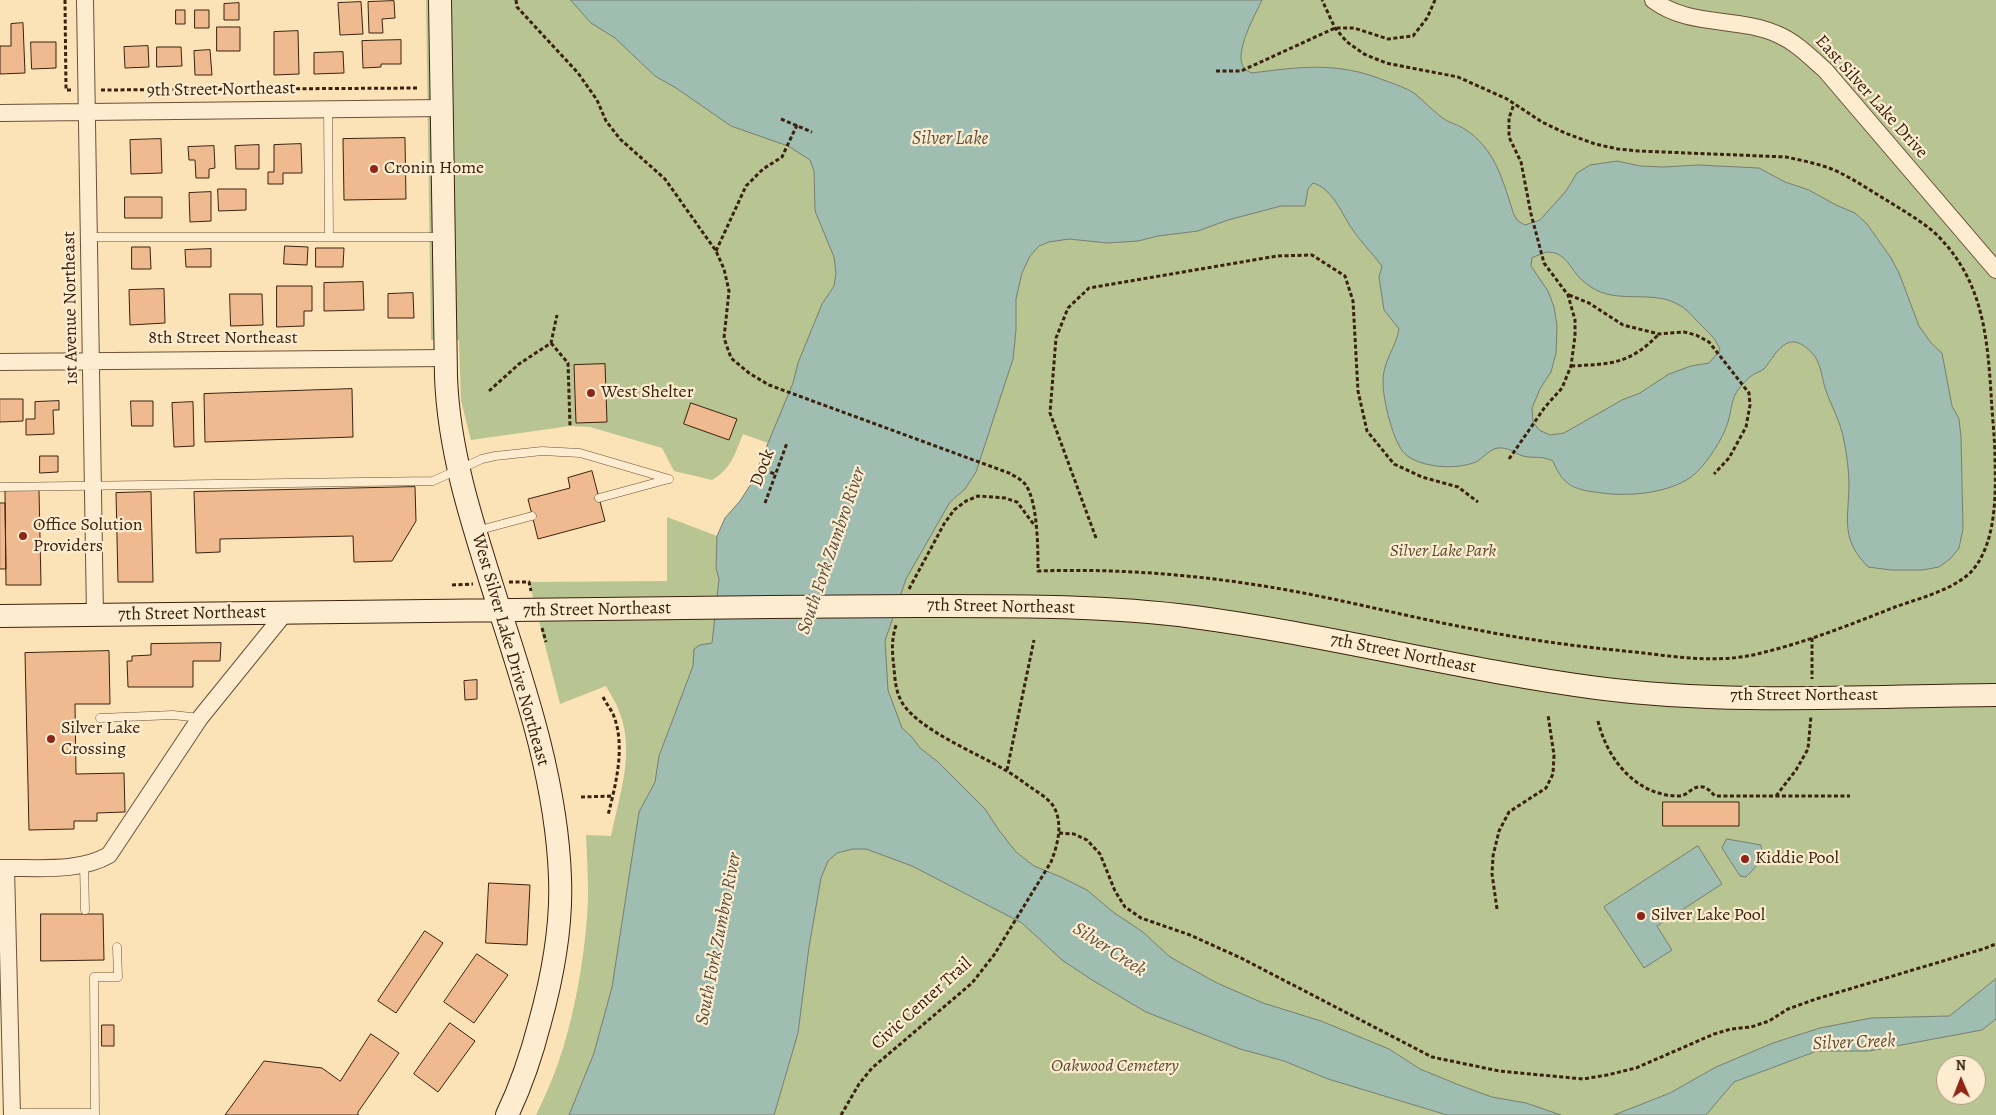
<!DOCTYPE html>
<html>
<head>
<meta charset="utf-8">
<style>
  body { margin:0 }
  #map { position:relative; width:1996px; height:1115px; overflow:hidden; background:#fce2b7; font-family:Alegreya,serif }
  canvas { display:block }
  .north { position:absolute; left:1936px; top:1055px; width:50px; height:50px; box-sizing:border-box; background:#fdecd0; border:1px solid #af9b83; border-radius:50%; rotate:359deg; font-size:14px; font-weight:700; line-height:20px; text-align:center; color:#3b220f }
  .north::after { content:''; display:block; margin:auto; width:18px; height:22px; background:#8f2418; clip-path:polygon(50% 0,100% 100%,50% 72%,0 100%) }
</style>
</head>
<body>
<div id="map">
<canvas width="1996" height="1115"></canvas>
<div class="north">N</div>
</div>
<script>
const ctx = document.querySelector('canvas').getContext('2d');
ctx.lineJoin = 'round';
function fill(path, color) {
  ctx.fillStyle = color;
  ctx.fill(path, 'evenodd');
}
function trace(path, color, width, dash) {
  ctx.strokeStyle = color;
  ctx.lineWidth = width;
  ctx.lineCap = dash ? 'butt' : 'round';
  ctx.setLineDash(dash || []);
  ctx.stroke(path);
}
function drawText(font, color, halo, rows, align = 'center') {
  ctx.font = font + ' Alegreya,serif';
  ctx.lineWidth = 4.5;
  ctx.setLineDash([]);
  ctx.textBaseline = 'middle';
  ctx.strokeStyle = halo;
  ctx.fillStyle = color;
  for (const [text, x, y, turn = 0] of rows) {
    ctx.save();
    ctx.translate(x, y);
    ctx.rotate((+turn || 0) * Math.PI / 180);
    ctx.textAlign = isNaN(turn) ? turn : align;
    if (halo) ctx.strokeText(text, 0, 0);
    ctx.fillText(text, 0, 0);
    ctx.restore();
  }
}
fill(new Path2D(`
  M426 0H1996V1115H536C542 1102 548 1090 553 1077 573 1028 587 949 588 896 588 876 587 856 586 835L611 836C619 797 635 753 620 714 617 704 611 695 606 686L560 704 529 582 667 581V517L717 536 725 518 740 501 751 484 768 443 743 434C735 454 731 469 712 480L674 471 662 448 590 427 570 426 471 440 461 401 459 340H431ZM1946 1065H1976V1095H1946Z`), '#b9c493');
const water = new Path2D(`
  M571 0H1262C1255 15 1233 54 1244 68 1246 71 1249 71 1251 73 1301 67 1337 61 1386 81 1395 84 1406 88 1414 93 1423 100 1431 109 1440 116 1447 122 1456 124 1463 128 1496 148 1503 182 1514 215L1518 221 1525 225 1540 220 1566 191 1577 173 1590 165 1617 161 1640 166 1664 167 1698 165 1759 168 1785 182 1809 190 1836 205 1855 213 1867 224 1891 258 1899 273 1919 326 1931 343 1942 353 1952 406 1959 419 1961 437 1963 529 1959 548 1950 559 1939 567 1922 570H1891L1868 567C1841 539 1848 522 1849 486 1849 472 1847 455 1844 441 1841 422 1831 406 1825 388 1820 370 1821 358 1804 346 1785 332 1774 357 1764 369 1760 372 1755 373 1751 376 1746 380 1739 388 1736 393 1731 402 1731 413 1728 422 1723 439 1708 461 1696 473 1674 493 1630 497 1602 493 1576 490 1563 487 1553 461 1540 455 1534 459 1523 456 1513 453 1509 447 1498 448 1490 449 1483 458 1476 462 1456 470 1423 468 1406 455 1393 444 1383 399 1383 383 1382 362 1396 348 1399 329L1384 310 1379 277 1382 266C1372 253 1359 240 1350 226 1341 211 1331 188 1313 183L1308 189 1305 206H1281L1228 220 1198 231 1158 236 1138 241 1107 243 1069 239 1049 242 1039 246 1030 256 1022 273 1016 299V330L1013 359 976 472 965 489 950 502 906 579 885 641 888 690 902 728 912 737 920 748 938 762 985 809 998 829 1016 852 1034 866 1061 877 1087 890 1113 912 1143 932 1170 957 1217 983 1263 1003 1321 1021 1389 1049 1420 1069 1459 1085 1492 1097 1526 1103 1561 1115H1447L1328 1079 1284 1061 1240 1049 1146 1012 1092 980 1062 960 1022 923 912 866 866 849H853L837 853 828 861 821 878 809 947 798 1033 774 1115H569L594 1053 612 987 639 812 655 782 659 756 693 666 694 649 700 645 712 643 719 579 716 568 717 536 725 518 740 501 751 484 793 383 798 363 822 304 834 286 836 273 834 257 815 211 814 171 810 160 788 146 731 126 676 88 655 76 615 38 591 23ZM1547 252C1564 252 1568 264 1578 276 1583 282 1589 286 1596 290 1621 303 1655 290 1679 305 1687 309 1693 317 1699 323 1708 332 1716 338 1720 350L1709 363 1691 366 1669 374 1640 393 1622 400 1564 433 1550 435 1539 430 1533 422 1532 408 1540 389 1551 372 1556 353 1557 326 1554 307 1548 291 1531 266 1532 258Z
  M1727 839 1761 845C1764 859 1755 868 1746 877L1740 876 1722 848Z
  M1698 846 1722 884 1657 926 1672 950 1644 968 1604 907Z
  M1996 979V1019L1982 1030 1869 1051H1817L1734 1082 1706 1115H1614L1670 1093 1716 1067 1773 1043 1820 1028 1871 1018 1949 1016Z`);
fill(water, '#9fbdb0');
trace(water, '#777f70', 1);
const building = new Path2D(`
  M394 1 395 18 382 19 383 33H369L368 2Z
  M361 2 363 34 340 35 338 3Z
  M239 3V20H224V4Z
  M176 10H185V24H176Z
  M195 10H209V28H195Z
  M23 23 25 73 0 74V46H11V24Z
  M217 27H240V51H217Z
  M298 31 299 74 274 75V32Z
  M401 40V64H381V67L363 68 362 41Z
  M31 42H56V68L32 69Z
  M148 46 149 67 125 68 124 47Z
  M157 47H181L182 66 157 67Z
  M210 50 212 75H195L194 51Z
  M343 52 344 73 314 74V53Z
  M405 138 406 199 344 200 343 139Z
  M161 139 162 173 131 174 130 140Z
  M301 144 302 173H283V184H268V172H274V145Z
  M259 145V169H236L235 146Z
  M214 146 215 168 209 169V178H196L195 160H189L188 147Z
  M218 189H246V210L219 211Z
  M211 192V221L190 222 189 193Z
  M125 197H162V218H125Z
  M285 246 308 247 307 265 284 264Z
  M132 247H150L151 269H132Z
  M316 248H344L343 267H316Z
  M211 249V267H186L185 250Z
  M363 282 364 310 324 311V283Z
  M277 286H312V311H304V326L277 327Z
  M164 289 165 323 130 325 129 290Z
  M413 293 414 318H388V294Z
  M230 294H262L263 325 231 326Z
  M605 364 607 422 576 423 574 365Z
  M352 389 353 437 205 442 204 394Z
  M0 399H23V421L0 422Z
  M59 401V410H53L54 434 26 435V419H35V402Z
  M131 401H153V426H132Z
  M193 402 194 446 174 447 172 403Z
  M691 403 737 419 729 440 684 424Z
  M40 456H58V472L40 473Z
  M592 471 605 521 538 539 528 499 570 488 568 478Z
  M415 487 416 521 392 561 354 562 353 536 220 539V552L196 553 194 492Z
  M39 490 41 585H6L5 491Z
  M151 492 153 582H118L116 493Z
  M0 503H5L6 569H0Z
  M221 643 220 661H193V687H128L127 661H132V656L151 655V644Z
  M109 651 110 704H75L76 774 124 773 125 812 97 813V821H74V829L29 830 25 653Z
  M477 680V699L465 700 464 681Z
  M1663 802H1739V826H1663Z
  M489 883 530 885 527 945 486 943Z
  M41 914H103L104 960 41 961Z
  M425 931 443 943 396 1013 378 1001Z
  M477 954 508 975 474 1023 444 1002Z
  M450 1023 475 1041 438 1092 414 1074Z
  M102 1025H114V1046H102Z
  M371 1034 399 1053 358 1112V1115H225L264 1061 322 1068 340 1081Z`);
fill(building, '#efba8f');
trace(building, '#3b220f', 1);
const lane = new Path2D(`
  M328 109 329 237
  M89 237H442
  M0 487 433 481 482 459 495 456 542 451 580 453 669 479
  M599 498 669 479
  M476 531 532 516
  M100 718 173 715 200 718
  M84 864 85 910
  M12 1113H95
  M95 1115 94 977H118L117 947`);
const street = new Path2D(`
  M85 0 95 615
  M1653 0C1690 28 1738 16 1779 35 1797 43 1810 57 1825 70L1996 270
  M0 113 442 108
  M0 362 446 358
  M0 868C35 867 78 873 109 855L200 718 285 613
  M6 868 12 1115`);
const secondary = new Path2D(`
  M440 0 446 377C449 458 476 534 500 611 528 697 557 787 560 878 562 927 553 975 540 1022 532 1053 521 1086 507 1115
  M915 606C1008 606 1102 605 1194 617 1329 635 1462 670 1597 688 1729 705 1864 696 1996 695
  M0 616 770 607`);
trace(lane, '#6b5239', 9);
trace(street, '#6b5239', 18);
trace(secondary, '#3b220f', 24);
trace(new Path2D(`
  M65 0 66 90H72
  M516 0 517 7 578 73 597 100 606 121 620 139 665 179 716 251 724 269 729 291 724 338 731 358 749 373 769 385 1009 473C1014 476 1021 479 1025 484 1038 501 1038 549 1038 571 1124 568 1213 576 1298 592 1356 603 1414 618 1473 629 1527 640 1581 647 1635 652 1677 657 1720 664 1761 653 1807 642 1852 624 1895 607 1920 598 1950 591 1970 573 1996 546 1996 497 1995 460 1995 438 1992 415 1991 393 1987 333 1982 280 1937 235 1922 221 1905 212 1888 201 1869 190 1850 176 1829 168 1815 163 1800 160 1786 157L1639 151 1618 149 1595 144 1565 133 1542 122 1507 99 1458 77 1386 63 1364 54 1347 42 1335 28 1322 0
  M1216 71H1241L1335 28H1354L1388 39 1413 36 1427 18 1435 0
  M101 90 418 88
  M781 119 812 132
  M716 251 746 186 763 169 782 157 797 125
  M1569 295 1589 303 1623 325 1659 334 1684 332 1696 335 1709 342 1749 393 1750 405 1746 427 1729 458 1714 474
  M551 343 568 363 570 426
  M1571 366C1612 364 1630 364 1659 334
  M489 391 519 364 551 343 557 315
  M1509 459 1545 407 1562 388 1571 366 1575 336V320L1568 295 1544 263 1531 214 1521 162 1509 137V118L1514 104
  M758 468 775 474
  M765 503 787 443
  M1096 538 1050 413 1056 338 1068 308 1089 288 1277 256 1312 255 1345 276 1353 301 1358 391 1367 431 1394 464 1422 477 1458 487 1478 502
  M509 582H529L531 591
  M452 585 473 584
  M909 589 944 524 954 510 966 501 978 496 1005 498 1017 502 1035 526
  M542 628 546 642
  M1812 638V679
  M603 697C606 703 610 708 613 714 626 745 616 784 608 815
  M1598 721C1607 759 1636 796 1679 796 1688 796 1692 785 1703 787 1708 788 1711 792 1715 796H1850
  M1007 770 1034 640
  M1776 796 1796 770 1808 749 1811 716
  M581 797 613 796
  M1059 833 1074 834 1087 840 1100 854 1115 891 1125 907 1141 918 1190 935 1241 958 1432 1057 1499 1071 1583 1079 1607 1075 1636 1068 1714 1034 1731 1029 1751 1027 1769 1021 1788 1009 1816 999 1983 949 1996 944
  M1497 909 1492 874 1493 856 1499 831 1509 812 1546 788 1553 774 1554 755 1548 715
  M841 1115 859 1084 872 1068 972 983 994 955 1051 862C1058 844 1063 824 1054 807 1049 799 1038 792 1030 787 1022 781 1014 775 1005 770 977 753 921 731 903 704 896 693 895 681 894 668 892 652 891 638 897 623`), '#3b220f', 3, [4, 2.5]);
trace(lane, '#fdecd0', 8);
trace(street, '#fdecd0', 16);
trace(secondary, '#fdecd0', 22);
const secondaryBridge = new Path2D(`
  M770 607 915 606`);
trace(secondaryBridge, '#3b220f', 24, []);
trace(secondaryBridge, '#fdecd0', 22);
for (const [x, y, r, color] of [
  [374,169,5,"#8f2418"],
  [591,393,5,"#8f2418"],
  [23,536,5,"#8f2418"],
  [51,739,5,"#8f2418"],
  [1745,859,5,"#8f2418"],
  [1641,916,5,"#8f2418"]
]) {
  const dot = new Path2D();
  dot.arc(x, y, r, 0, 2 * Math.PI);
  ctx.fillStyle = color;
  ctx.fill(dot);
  trace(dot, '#fdecd0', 2);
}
drawText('18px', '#3b220f', '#fdecd0', [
  ["9th Street Northeast",221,90,-1],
  ["East Silver Lake Drive",1871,97,48],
  ["1st Avenue Northeast",71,308,-91],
  ["8th Street Northeast",223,339],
  ["Dock",763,468,-69],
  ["7th Street Northeast",1001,607,1],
  ["7th Street Northeast",597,610,-1],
  ["7th Street Northeast",192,614,-1],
  ["West Silver Lake Drive Northeast",510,650,74],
  ["7th Street Northeast",1403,654,11],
  ["7th Street Northeast",1804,696],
  ["Civic Center Trail",922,1004,-42]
]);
drawText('18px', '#3b220f', '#fdecd0', [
  ["Cronin Home",384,169],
  ["West Shelter",601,393],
  ["Office Solution",33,526],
  ["Providers",33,547],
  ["Silver Lake",61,729],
  ["Crossing",61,750],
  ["Kiddie Pool",1755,859],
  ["Silver Lake Pool",1651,916]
], 'left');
drawText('italic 18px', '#5a4a30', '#fdecd0', [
  ["Silver Lake Park",1443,552],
  ["Oakwood Cemetery",1115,1067]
]);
drawText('italic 19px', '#59503f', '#fdecd0', [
  ["Silver Lake",950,139],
  ["South Fork Zumbro River",832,551,-71],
  ["South Fork Zumbro River",719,939,-79],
  ["Silver Creek",1109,950,33],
  ["Silver Creek",1854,1043,-2]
]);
</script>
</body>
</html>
